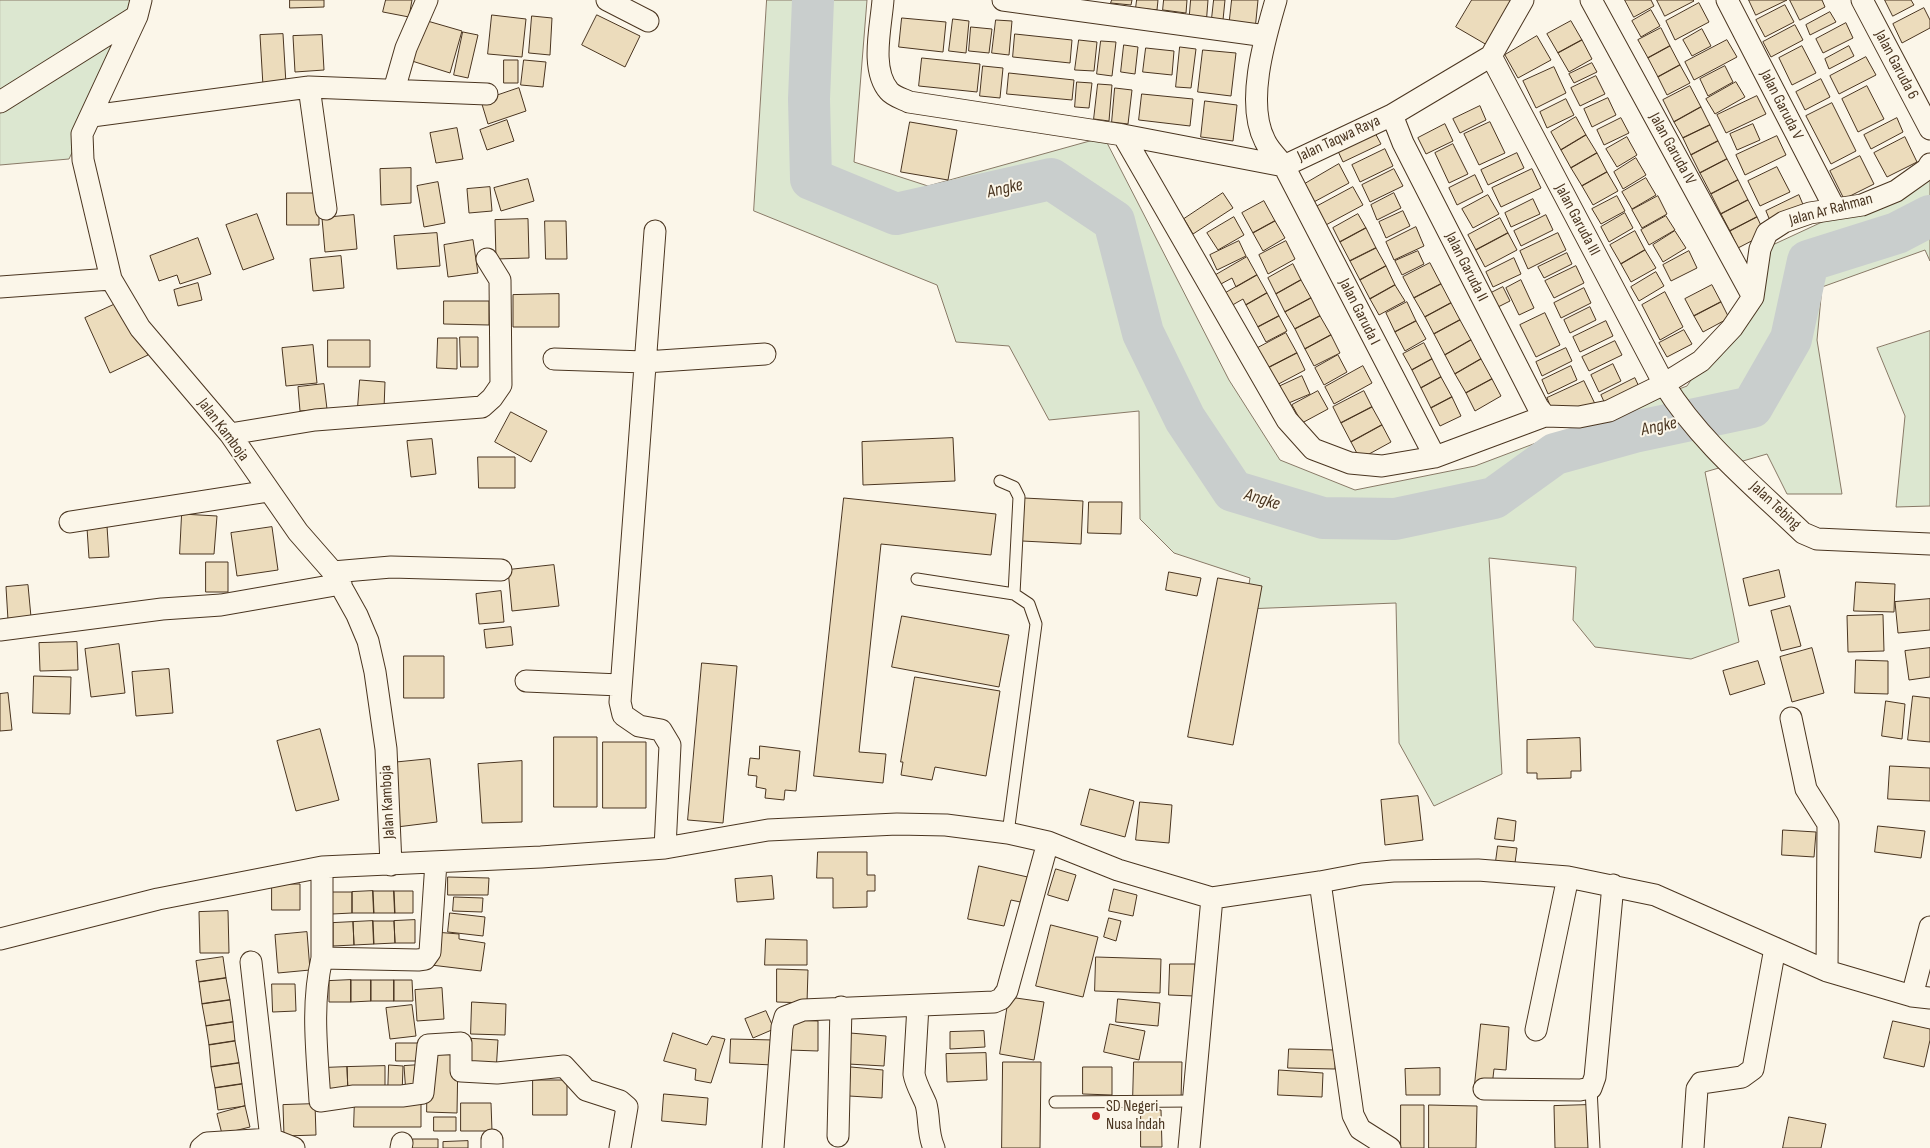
<!DOCTYPE html>
<html>
<head>
<meta charset="utf-8">
<style>
  body { margin:0 }
  canvas { display:block; background:#fbf6e9 }
</style>
</head>
<body>
<canvas width="1930" height="1148"></canvas>
<script>
const ctx = document.querySelector('canvas').getContext('2d');
ctx.lineJoin = 'round';
function fill(path, color) {
  ctx.fillStyle = color;
  ctx.fill(path, 'evenodd');
}
function trace(path, color, width, dash) {
  ctx.strokeStyle = color;
  ctx.lineWidth = width;
  ctx.lineCap = dash ? 'butt' : 'round';
  ctx.setLineDash(dash || []);
  ctx.stroke(path);
}
function drawText(font, color, halo, rows, align = 'center') {
  ctx.font = font + ' "Sofia Sans Condensed",sans-serif';
  ctx.lineWidth = 4;
  ctx.setLineDash([]);
  ctx.textBaseline = 'middle';
  ctx.strokeStyle = halo;
  ctx.fillStyle = color;
  for (const [text, x, y, turn = 0] of rows) {
    ctx.save();
    ctx.translate(x, y);
    ctx.rotate((+turn || 0) * Math.PI / 180);
    ctx.textAlign = isNaN(turn) ? turn : align;
    if (halo) ctx.strokeText(text, 0, 0);
    ctx.fillText(text, 0, 0);
    ctx.restore();
  }
}
const green = new Path2D(`
  M0 0H143L69 159 0 165Z
  M767 0H867L854 162 928 186 1104 137 1229 380 1280 460 1355 490 1475 466 1687 386 1744 301 1766 248 1930 172V261L1925 250 1822 287 1817 340 1842 494H1787L1767 454 1705 472 1739 642 1691 659 1595 647 1573 620 1576 567 1489 558 1502 774 1434 806 1399 743 1396 603 1245 609 1250 578 1174 553 1140 519 1139 411 1049 420 1009 346 956 342 937 285 754 211Z
  M1930 331V506L1896 507 1905 416 1877 348Z`);
fill(green, '#dce7d0');
trace(green, '#887966', 1);
trace(new Path2D(`
  M813 0 809 99 811 179 896 214 1051 179 1114 221 1143 333 1185 419 1233 491 1323 518 1395 519 1494 498 1555 454 1634 432 1752 407 1791 339 1808 261 1897 233 1930 216`), '#c9cecd', 42);
const building = new Path2D(`
  M290 0H324V7L290 8Z
  M386 0H412L409 17 383 12Z
  M1112 0H1132L1131 5 1111 3Z
  M1137 0H1158L1157 10 1136 8Z
  M1164 0H1187L1186 13 1163 10Z
  M1191 0H1208L1206 26 1189 24Z
  M1214 0H1225L1223 20 1212 18Z
  M1232 0H1258L1255 30 1229 27Z
  M1472 0H1513L1487 45 1456 27Z
  M1625 0H1651L1654 6 1634 17Z
  M1657 0H1693L1694 1 1665 16Z
  M1749 0H1787L1756 15Z
  M1790 0H1822L1825 7 1800 20Z
  M1885 0H1911L1914 5 1893 16Z
  M1699 3 1709 22 1675 40 1666 21Z
  M1785 5 1794 22 1765 37 1756 20Z
  M1924 8 1930 20V28L1902 43 1893 24Z
  M1651 10 1660 26 1641 37 1632 21Z
  M1830 12 1836 22 1810 35 1806 25Z
  M492 15 526 19 522 57 488 54Z
  M597 15 640 36 625 67 582 45Z
  M532 16 552 18 550 55 529 53Z
  M902 18 946 22 943 52 899 47Z
  M953 19 969 21 966 53 949 51Z
  M424 20 462 31 450 73 412 61Z
  M996 20 1012 21 1009 55 992 53Z
  M1571 21 1582 40 1558 53 1547 34Z
  M1846 23 1853 38 1823 53 1816 39Z
  M1795 25 1803 40 1771 57 1763 42Z
  M971 27 992 29 989 53 969 51Z
  M1661 28 1670 46 1648 58 1638 40Z
  M1702 29 1711 46 1692 56 1683 40Z
  M463 32 478 35 468 78 454 75Z
  M283 34 286 84 263 86 260 35Z
  M1015 34 1072 40 1070 63 1013 57Z
  M322 35 324 70 295 72 293 36Z
  M1537 36 1551 60 1518 78 1505 55Z
  M1079 40 1097 42 1094 71 1075 70Z
  M1582 40 1592 59 1569 72 1558 53Z
  M1727 40 1737 57 1694 80 1685 62Z
  M1101 41 1116 42 1112 76 1097 74Z
  M1124 45 1138 47 1135 74 1121 72Z
  M1670 46 1680 65 1658 77 1648 58Z
  M1802 46 1816 73 1792 85 1779 58Z
  M1849 46 1854 56 1829 69 1825 59Z
  M1180 47 1196 49 1191 88 1176 87Z
  M1146 48 1174 51 1172 75 1143 72Z
  M1203 50 1236 53 1231 96 1198 92Z
  M1866 57 1876 75 1839 94 1830 76Z
  M922 58 980 64 977 92 919 86Z
  M504 60H518V83H504Z
  M524 60 546 62 543 87 521 85Z
  M1592 63 1597 72 1574 83 1569 74Z
  M1680 65 1690 83 1667 95 1658 77Z
  M983 66 1003 68 1000 98 980 96Z
  M1725 66 1733 82 1708 96 1700 79Z
  M1554 67 1566 93 1536 108 1523 81Z
  M1009 73 1074 80 1072 100 1007 94Z
  M1596 76 1605 94 1580 106 1571 88Z
  M1821 79 1830 97 1805 110 1796 92Z
  M1077 82 1092 83 1089 108 1075 107Z
  M1736 82 1745 97 1715 114 1706 99Z
  M1098 84 1112 85 1109 121 1094 119Z
  M1690 86 1701 107 1674 122 1663 100Z
  M1867 86 1884 119 1858 132 1842 99Z
  M519 88 526 111 488 124 481 101Z
  M1115 88 1132 90 1128 124 1112 122Z
  M1142 94 1193 99 1190 126 1139 120Z
  M1757 96 1766 114 1726 133 1717 115Z
  M1608 98 1616 115 1592 127 1584 109Z
  M1566 99 1574 115 1547 128 1540 112Z
  M1205 101 1237 105 1233 141 1201 137Z
  M1832 103 1856 151 1831 164 1806 116Z
  M1480 106 1486 120 1460 133 1453 119Z
  M1701 107 1710 125 1683 138 1674 122Z
  M1576 117 1586 135 1561 150 1551 132Z
  M1621 118 1629 133 1604 145 1597 130Z
  M1897 118 1903 132 1871 149 1864 135Z
  M507 120 514 141 487 150 480 130Z
  M910 122 957 130 948 180 901 172Z
  M1490 122 1505 153 1479 165 1464 134Z
  M1445 124 1453 141 1426 154 1418 138Z
  M1753 124 1760 140 1737 150 1730 134Z
  M1710 125 1718 141 1691 155 1683 138Z
  M457 128 463 159 436 163 430 133Z
  M1374 131 1381 144 1343 162 1337 149Z
  M1586 135 1597 153 1571 168 1561 150Z
  M1777 136 1786 155 1745 175 1736 155Z
  M1627 137 1637 155 1617 167 1606 149Z
  M1905 137 1917 162 1887 177 1874 153Z
  M1718 141 1727 159 1700 173 1691 155Z
  M1453 144 1468 174 1449 183 1435 153Z
  M1385 149 1393 166 1360 182 1352 165Z
  M1517 153 1524 168 1488 185 1481 170Z
  M1597 153 1607 172 1582 186 1571 168Z
  M1860 156 1874 184 1844 199 1830 171Z
  M1636 158 1646 175 1623 189 1614 172Z
  M1727 159 1738 180 1711 194 1700 173Z
  M1339 164 1349 183 1312 203 1303 185Z
  M1777 167 1790 192 1760 206 1748 181Z
  M411 168V203L381 205 380 169Z
  M1394 169 1403 186 1370 202 1362 185Z
  M1532 169 1541 188 1501 207 1492 188Z
  M1607 172 1618 191 1593 205 1582 186Z
  M1475 175 1483 192 1457 205 1449 188Z
  M1646 178 1656 195 1632 209 1622 192Z
  M528 179 534 201 501 211 494 188Z
  M1738 180 1748 200 1721 214 1711 194Z
  M438 182 445 223 424 227 417 186Z
  M490 187 492 211 469 213 467 189Z
  M1353 187 1363 205 1324 226 1314 208Z
  M287 193H319V225H287Z
  M1223 193 1233 208 1193 234 1184 219Z
  M1394 193 1401 208 1377 220 1371 205Z
  M1488 195 1499 214 1473 228 1462 209Z
  M1799 195 1804 207 1771 223 1766 211Z
  M1617 196 1625 211 1601 224 1592 209Z
  M1658 196 1667 214 1642 228 1632 210Z
  M1533 199 1540 214 1511 227 1505 213Z
  M1748 200 1757 217 1730 231 1721 214Z
  M1264 201 1275 221 1253 233 1242 213Z
  M1403 211 1410 226 1386 238 1379 222Z
  M1625 213 1633 228 1609 242 1601 227Z
  M257 214 274 259 243 270 226 225Z
  M1358 214 1366 228 1340 242 1333 228Z
  M354 215 357 249 325 252 322 218Z
  M1546 215 1553 230 1521 246 1514 231Z
  M1666 216 1675 230 1649 245 1641 230Z
  M1234 217 1244 235 1218 250 1207 233Z
  M1757 217 1765 234 1738 248 1730 231Z
  M1500 218 1508 233 1476 250 1468 235Z
  M528 219 529 258 496 259 495 220Z
  M545 221H566L567 259H546Z
  M1275 221 1285 238 1263 251 1253 233Z
  M1416 227 1424 246 1394 260 1386 242Z
  M1366 228 1376 248 1350 261 1340 242Z
  M1635 231 1645 250 1621 264 1610 245Z
  M1675 231 1686 248 1663 262 1653 245Z
  M437 233 440 266 397 269 394 236Z
  M1508 233 1517 250 1485 267 1476 250Z
  M1558 233 1566 250 1528 269 1520 251Z
  M198 238 211 274 180 284 177 275 159 281 150 256Z
  M473 240 478 273 448 277 444 245Z
  M1239 241 1246 256 1217 270 1210 255Z
  M1286 241 1295 259 1268 274 1259 255Z
  M1376 248 1386 266 1360 280 1350 261Z
  M1645 250 1656 268 1631 282 1621 264Z
  M1418 251 1424 264 1402 275 1395 261Z
  M1689 251 1697 268 1671 281 1663 265Z
  M1567 253 1572 264 1544 278 1538 267Z
  M341 256 344 288 313 291 310 259Z
  M1247 257 1257 275 1236 287 1232 278 1219 285 1214 276Z
  M1514 258 1521 274 1493 287 1486 272Z
  M1430 263 1441 284 1414 298 1403 277Z
  M1293 264 1301 280 1276 294 1268 278Z
  M1386 266 1395 285 1370 299 1360 280Z
  M1576 266 1584 283 1554 298 1545 281Z
  M1656 272 1664 286 1639 301 1631 287Z
  M1257 275 1267 293 1246 305 1243 299 1229 307 1222 295Z
  M1301 280 1311 298 1285 312 1276 294Z
  M1521 280 1534 308 1519 315 1506 288Z
  M198 283 202 300 178 306 174 290Z
  M1441 284 1451 303 1425 317 1414 298Z
  M1395 285 1405 301 1379 315 1370 299Z
  M1712 285 1721 302 1694 316 1685 299Z
  M1503 287 1510 301 1494 309 1487 295Z
  M1584 288 1591 303 1561 318 1554 303Z
  M1665 292 1683 327 1660 340 1642 305Z
  M1267 293 1279 316 1258 327 1246 305Z
  M559 294V327H513V295Z
  M1311 298 1320 316 1295 329 1285 312Z
  M122 301 148 355 110 373 85 318Z
  M444 301H489V325L444 324Z
  M1407 302 1416 321 1395 332 1386 313Z
  M1721 302 1729 318 1703 332 1694 316Z
  M1451 303 1460 320 1434 334 1425 317Z
  M1590 307 1596 320 1570 333 1564 320Z
  M1545 313 1560 345 1536 357 1520 325Z
  M1279 316 1287 331 1266 342 1258 327Z
  M1320 316 1331 335 1305 349 1295 329Z
  M1460 320 1471 340 1445 355 1434 334Z
  M1416 321 1426 339 1405 351 1395 332Z
  M1606 321 1613 336 1580 352 1573 337Z
  M1684 330 1692 344 1667 357 1659 343Z
  M1286 333 1297 353 1262 371 1252 351Z
  M1331 335 1340 353 1314 366 1305 349Z
  M460 337H478V367H461Z
  M438 338H457V369L437 368Z
  M328 340H370V367H328Z
  M1471 340 1481 359 1455 374 1445 355Z
  M1615 341 1622 355 1589 371 1582 357Z
  M1424 343 1432 359 1412 370 1403 354Z
  M313 345 317 383 286 386 282 348Z
  M1566 348 1572 361 1542 376 1536 362Z
  M1297 353 1305 370 1271 388 1262 371Z
  M1338 355 1347 372 1324 385 1315 368Z
  M1432 359 1441 377 1421 388 1412 370Z
  M1481 359 1492 379 1466 393 1455 374Z
  M1613 364 1621 381 1599 392 1591 375Z
  M1363 366 1372 383 1334 404 1325 387Z
  M1571 366 1577 380 1548 394 1542 380Z
  M1302 376 1310 394 1284 405 1276 388Z
  M1441 377 1452 397 1431 408 1421 388Z
  M1635 378 1640 389 1606 406 1601 395Z
  M1492 379 1501 396 1475 411 1466 393Z
  M360 380 385 382 384 409 358 407Z
  M1584 381 1596 406 1552 410 1547 398Z
  M324 384 327 409 300 411 298 387Z
  M1318 391 1328 409 1302 423 1292 405Z
  M1364 391 1372 407 1341 423 1333 407Z
  M1452 397 1461 416 1440 426 1431 408Z
  M1372 407 1382 425 1351 442 1341 423Z
  M511 412 547 431 531 462 495 442Z
  M1382 425 1391 442 1360 459 1351 442Z
  M953 438 955 481 863 485 862 442Z
  M432 439 436 474 411 477 407 441Z
  M478 457H515V488H479Z
  M844 498 996 514 991 555 881 544 859 752 886 754 883 783 814 776Z
  M1024 498 1083 501 1081 544 1022 541Z
  M1089 502H1122L1121 534 1088 533Z
  M182 514 217 516 214 554H180Z
  M107 526 109 557 89 558 87 528Z
  M272 527 278 570 237 576 231 533Z
  M206 562H228V592H206Z
  M554 565 559 606 512 611 508 570Z
  M1779 570 1785 597 1749 606 1743 579Z
  M1169 572 1201 578 1197 596 1166 590Z
  M1218 578 1262 586 1233 745 1188 737Z
  M1856 582 1895 584 1894 612 1854 611Z
  M28 585 31 617 8 620 6 587Z
  M501 591 504 622 479 624 476 594Z
  M1930 599V630L1898 633 1895 602Z
  M1790 606 1801 646 1781 651 1771 611Z
  M1883 615 1884 651 1848 652 1847 616Z
  M902 616 1009 635 999 687 892 667Z
  M511 627 513 645 486 648 484 630Z
  M77 642 78 670 40 671 39 643Z
  M119 644 125 693 91 697 85 649Z
  M1812 648 1824 693 1792 702 1780 657Z
  M1930 648V677L1909 680 1905 651Z
  M404 656H444V698H404Z
  M1856 660 1888 661V694L1855 693Z
  M1758 661 1765 684 1730 695 1723 671Z
  M702 663 737 666 723 823 688 820Z
  M169 669 173 713 136 716 132 672Z
  M34 676 71 677 70 714 33 713Z
  M915 677 1000 691 986 776 935 767 932 780 901 775 903 762H901Z
  M8 693 12 730 0 731V694Z
  M1913 696 1930 698V742L1908 740Z
  M1886 701 1905 704 1902 739 1882 736Z
  M320 729 339 800 296 811 277 741Z
  M554 737H597V807H554Z
  M1580 738 1581 771H1571V778L1537 779V773H1527V740Z
  M603 742H646V808H603Z
  M760 746 800 751 796 791 785 790 784 800 765 798 766 789 756 787 757 776 748 775 750 758 759 759Z
  M430 759 437 822 397 827 390 763Z
  M522 761V822L482 823 478 764Z
  M1890 766 1930 768V801L1888 799Z
  M1090 789 1134 801 1125 837 1081 825Z
  M1418 796 1423 840 1385 845 1381 800Z
  M1140 802 1172 805 1169 843 1136 840Z
  M1498 818 1516 821 1514 841 1495 839Z
  M1878 826 1925 831 1921 858 1875 852Z
  M1783 830 1816 832 1814 857 1782 855Z
  M1498 846 1517 848 1515 863 1496 861Z
  M818 852H867V875H875V891H867V907L833 908V878H817Z
  M979 866 1032 878 1025 903 1011 900 1004 926 968 919Z
  M1056 869 1076 875 1068 901 1048 895Z
  M772 876 774 899 737 902 735 879Z
  M448 877 489 878 488 895H448Z
  M272 884H300V910H272Z
  M1114 889 1137 895 1133 916 1109 911Z
  M373 891 374 913H352V892Z
  M373 891H394L395 913H374Z
  M394 891H413V913H395Z
  M332 892H352V913L332 914Z
  M454 897 483 898 482 912 453 911Z
  M228 911 229 953H200L199 912Z
  M450 913 485 917 483 936 448 932Z
  M1109 918 1121 921 1116 941 1104 937Z
  M415 920V943H395L394 921Z
  M373 921H394L395 943 374 944Z
  M373 921 374 944 354 945 353 922Z
  M353 922 354 945 333 946V923Z
  M1051 925 1098 937 1083 997 1036 986Z
  M307 932 310 970 278 973 275 935Z
  M435 932 459 934V939L485 943 481 971 431 965Z
  M766 939 807 940V965H765Z
  M223 957 226 978 199 982 196 961Z
  M1096 957 1161 959 1160 993 1095 991Z
  M1170 964H1195L1194 996 1169 995Z
  M777 969 808 970 807 1003 777 1002Z
  M226 978 230 1000 202 1004 199 982Z
  M351 980H371V1001L351 1002Z
  M351 980V1002H329V981Z
  M371 980H394V1001H371Z
  M394 980H412L413 1001H394Z
  M272 984H295L296 1011 273 1012Z
  M442 988 444 1019 417 1021 415 990Z
  M1009 997 1044 1002 1034 1060 1000 1054Z
  M1118 999 1160 1003 1158 1026 1116 1022Z
  M230 1000 233 1022 206 1026 202 1004Z
  M472 1002 506 1004 505 1035 471 1034Z
  M412 1005 416 1036 390 1039 386 1008Z
  M766 1011 774 1029 753 1038 745 1019Z
  M790 1020 818 1021V1051L789 1050Z
  M1893 1021 1930 1029V1040L1924 1067 1884 1058Z
  M233 1022 235 1041 209 1045 206 1026Z
  M1110 1024 1145 1031 1139 1060 1104 1052Z
  M1481 1024 1509 1027 1506 1070 1494 1069 1492 1086 1475 1084Z
  M984 1031 985 1047 950 1049V1032Z
  M673 1033 707 1045 712 1036 725 1039 711 1083 695 1080 696 1069 664 1061Z
  M850 1033 886 1036 884 1066 848 1064Z
  M466 1038 498 1040 496 1072 464 1070Z
  M731 1039 774 1040 773 1065 730 1063Z
  M235 1041 239 1063 211 1067 209 1045Z
  M396 1043H426V1061H396Z
  M1289 1049 1336 1050 1335 1069 1288 1068Z
  M986 1053 987 1080 947 1082 946 1054Z
  M428 1054 458 1055 457 1113 427 1112Z
  M1003 1062H1041L1040 1148H1002Z
  M1134 1062H1182L1181 1100H1133Z
  M239 1063 242 1084 215 1088 211 1067Z
  M389 1065 403 1066 402 1096 388 1095Z
  M420 1065 422 1093 406 1094 404 1066Z
  M385 1066V1092L348 1093 347 1067Z
  M347 1067 348 1093 322 1095 321 1068Z
  M851 1067 883 1070 882 1098 849 1096Z
  M1083 1067H1112V1095L1083 1094Z
  M1440 1068V1095H1406L1405 1069Z
  M1279 1070 1323 1073 1322 1097 1278 1095Z
  M533 1080H567V1115H533Z
  M242 1084 245 1106 218 1110 215 1088Z
  M664 1094 708 1098 706 1125 662 1121Z
  M355 1096 421 1097V1127H354Z
  M461 1103H491L492 1131H461Z
  M315 1104 316 1135 284 1136 283 1105Z
  M1401 1105H1424V1148H1401Z
  M1429 1105 1477 1106 1476 1148H1429Z
  M1588 1105 1589 1148H1555L1554 1106Z
  M245 1106 250 1127 222 1134 217 1114Z
  M1141 1110H1161L1162 1147H1141Z
  M434 1117H456V1131H434Z
  M1789 1117 1826 1124 1821 1148H1783Z
  M413 1139H438V1148H412Z
  M468 1141V1148H443V1142Z`);
fill(building, '#ecdcbc');
trace(building, '#4a3520', 1);
const service = new Path2D(`
  M1000 481 1014 487 1019 497 1014 594
  M917 579 1014 594 1029 604 1036 624 1008 833
  M1591 1088 1594 1148
  M1055 1102 1194 1101`);
const minor = new Path2D(`
  M141 0 137 16 82 134 83 160 111 279 140 328 230 434 298 532 333 572 357 615 368 641 375 672 386 749 391 865
  M607 0 648 21
  M883 0C881 27 870 69 889 91 893 96 903 99 909 102L1123 135 1284 166 1435 457
  M1003 0 1266 36
  M1276 0C1265 38 1245 103 1265 141 1269 150 1278 158 1284 166L1392 115 1491 56 1523 0
  M1591 0 1753 297
  M1727 0 1835 209
  M1862 0 1930 129
  M1491 56 1664 384C1700 442 1754 486 1803 533L1817 539 1930 544
  M309 87 326 209
  M394 90 406 48 427 0
  M0 102 137 16
  M1392 115 1403 143 1538 407 1545 416
  M92 116 309 87 487 94
  M1123 135 1287 420 1313 449 1350 463 1382 466 1435 457 1545 416 1579 417 1609 411 1664 384 1701 361 1732 328 1753 297 1760 249 1767 233 1784 222 1810 213 1862 205 1896 191 1927 169 1930 164
  M655 231 620 702 623 715 639 726 661 730 670 745 665 848
  M0 287 111 279
  M554 359 645 362 765 354
  M230 434 315 420 482 407 492 398 501 385 500 280 487 259
  M70 522 269 491
  M333 572 391 567 501 570
  M0 630 162 609 221 605 341 584
  M526 681 620 685
  M1791 718 1806 789 1828 824 1827 971
  M322 867V958L418 960 425 959 430 952 436 862
  M1320 882 1353 1115 1360 1129 1390 1148
  M0 939 158 899 322 867 541 857 665 848 768 830 897 824 946 825 1008 833 1048 842 1118 870 1212 898 1320 882 1362 874 1393 871 1478 870 1568 877 1655 895 1827 971 1912 996 1930 998
  M322 958C311 1005 317 1052 320 1101L354 1096H402L423 1093 428 1045 461 1043V1071L497 1073 564 1066 586 1090 620 1101 627 1107 620 1148
  M251 962 271 1139
  M1912 996 1930 927
  M918 1006 914 1074C916 1085 922 1094 926 1104 930 1119 927 1133 934 1148
  M1536 1030 1568 877
  M1484 1089 1580 1090 1591 1088 1595 1077 1613 885
  M838 1136 841 1007
  M492 1140V1148
  M201 1148 207 1143 271 1139 294 1148
  M401 1148 402 1143
  M773 1148 782 1027 785 1017 803 1010 994 1002 1001 999 1007 991 1048 842
  M1189 1148 1212 898
  M1693 1148 1697 1089 1701 1083 1742 1077 1753 1069 1775 948`);
trace(service, '#4a3520', 13);
trace(minor, '#4a3520', 23);
trace(service, '#fbf6e9', 11);
trace(minor, '#fbf6e9', 21);
for (const [x, y, r, color] of [
  [1096,1116,5,"#c62828"]
]) {
  const dot = new Path2D();
  dot.arc(x, y, r, 0, 2 * Math.PI);
  ctx.fillStyle = color;
  ctx.fill(dot);
  trace(dot, '#fbf6e9', 2);
}
drawText('16px', '#4a3520', '#fbf6e9', [
  ["Jalan Garuda 6",1896,65,62],
  ["Jalan Garuda V",1781,105,63],
  ["Jalan Taqwa Raya",1339,139,-25],
  ["Jalan Garuda IV",1672,149,61],
  ["Jalan Ar Rahman",1831,210,-15],
  ["Jalan Garuda III",1577,220,62],
  ["Jalan Garuda II",1466,267,63],
  ["Jalan Garuda I",1359,312,63],
  ["Jalan Kamboja",223,430,53],
  ["Jalan Tebing",1775,506,43],
  ["Jalan Kamboja",388,802,-93]
]);
drawText('16px', '#4a3520', '#fbf6e9', [
  ["SD Negeri",1106,1107],
  ["Nusa Indah",1106,1125]
], 'left');
drawText('italic 18px', '#4a3520', '#fbf6e9', [
  ["Angke",1005,189,-13],
  ["Angke",1659,427,-12],
  ["Angke",1262,500,17]
]);
</script>
</body>
</html>
